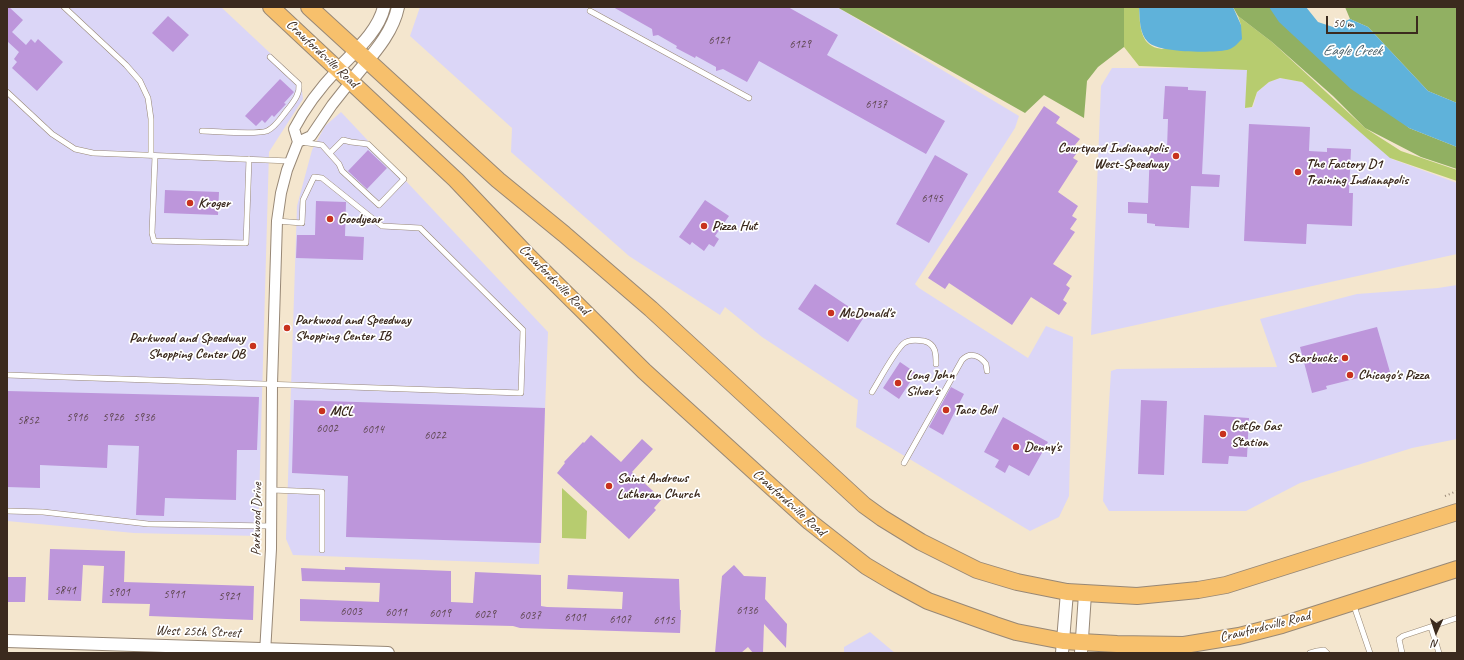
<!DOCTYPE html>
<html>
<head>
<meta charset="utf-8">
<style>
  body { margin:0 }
  #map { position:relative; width:1464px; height:660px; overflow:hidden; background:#f4e6ce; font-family:Caveat,sans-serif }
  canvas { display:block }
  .frame { position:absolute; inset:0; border:8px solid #3b2a1e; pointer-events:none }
  .north { position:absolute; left:1416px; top:612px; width:40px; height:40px; -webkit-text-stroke:3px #fff; paint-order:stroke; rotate:183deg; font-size:11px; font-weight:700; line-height:16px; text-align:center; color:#3b2a1e }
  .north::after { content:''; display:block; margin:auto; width:14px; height:18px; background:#3b2a1e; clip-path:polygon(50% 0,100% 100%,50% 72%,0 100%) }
  .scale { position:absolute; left:1326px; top:16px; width:92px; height:18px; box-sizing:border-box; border:2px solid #3b2a1e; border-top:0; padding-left:5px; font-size:12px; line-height:14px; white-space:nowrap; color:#3b2a1e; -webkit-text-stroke:3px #fff; paint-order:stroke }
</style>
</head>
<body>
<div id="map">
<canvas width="1464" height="660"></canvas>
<div class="frame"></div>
<div class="north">N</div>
<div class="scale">50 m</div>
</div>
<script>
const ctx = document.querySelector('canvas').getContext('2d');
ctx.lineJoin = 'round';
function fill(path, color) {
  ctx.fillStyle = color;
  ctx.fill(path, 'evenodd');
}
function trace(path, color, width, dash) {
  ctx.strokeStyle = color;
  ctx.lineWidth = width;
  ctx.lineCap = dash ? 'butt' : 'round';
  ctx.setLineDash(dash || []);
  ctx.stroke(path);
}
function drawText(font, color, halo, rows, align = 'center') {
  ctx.font = font + ' Caveat,sans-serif';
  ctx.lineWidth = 3.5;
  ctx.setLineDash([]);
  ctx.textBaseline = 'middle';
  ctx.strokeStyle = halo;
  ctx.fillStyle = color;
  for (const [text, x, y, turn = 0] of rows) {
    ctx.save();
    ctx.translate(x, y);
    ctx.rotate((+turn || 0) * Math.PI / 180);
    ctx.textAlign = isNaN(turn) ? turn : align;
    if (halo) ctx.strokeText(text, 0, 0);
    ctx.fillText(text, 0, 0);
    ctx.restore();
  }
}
fill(new Path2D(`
  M7 7H221L301 82 303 99 269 152 258 536 134 533 7 521Z
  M420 7H837L1019 116 1015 128 915 284 919 288 1028 358 1046 326 1073 337 1069 496 1059 517 1030 531 856 427 858 400 762 337 725 307 720 315 629 256 511 152 512 128 410 36Z
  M1112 68H1201L1247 70 1246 108 1253 107 1257 92 1269 82 1280 78 1302 82 1392 159 1457 183V254L1091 335 1101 86Z
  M341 112 548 332 539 564 293 555 286 539 297 206 312 150 325 126Z
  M1457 285V439L1412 448 1300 483 1246 511H1109L1103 501 1111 371 1117 369 1277 367 1260 319 1357 294 1438 288Z
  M870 632 895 653H844V647Z`), '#dbd6f7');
fill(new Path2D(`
  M1124 7H1139C1140 20 1139 39 1152 46 1155 48 1159 48 1162 49L1241 25 1238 16 1272 42 1365 128 1401 151 1457 170V181L1390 158 1302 82 1280 78 1269 82 1257 92 1252 107 1245 108 1247 70 1139 66 1124 47Z
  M562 488 587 511 586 539 562 538Z`), '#b7cc6f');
fill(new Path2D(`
  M837 7H1124V47L1098 67 1087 81 1084 118 1044 95 1025 113Z
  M1233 7H1270L1409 128 1457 147V169L1421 157 1365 128 1333 96 1272 42 1238 16Z
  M1345 7H1457V103L1428 91 1368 27 1350 19Z`), '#91b062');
fill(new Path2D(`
  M1139 7H1233L1241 25 1242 39C1237 44 1234 48 1227 50 1213 53 1158 53 1148 42 1139 33 1140 19 1139 7Z
  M1269 7H1306L1318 22 1333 27 1350 19 1368 27 1428 91 1457 103V147L1409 128 1351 89 1279 22Z`), '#5fb2da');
fill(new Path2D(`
  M7 7H9L23 20 12 32 26 45 31 39 35 43 38 39 63 62 37 91 12 68 17 62 14 59 19 52 7 41Z
  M613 7H788L838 35 827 55 945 121 926 154 759 61 747 82 723 69 716 71V67L696 56 695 58 676 48 677 46 658 35 653 36 652 29Z
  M168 16 189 35 173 52 152 33Z
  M280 79 294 92 284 103 286 104 274 117 272 115 265 123 262 120 256 126 245 116Z
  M1165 86 1188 87V90L1206 91 1202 174 1220 175 1219 187 1191 186 1189 228 1155 226V224L1147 223V214L1128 213V202L1148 203 1150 148 1167 149 1168 119H1163Z
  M1044 106 1060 117 1056 123 1080 139 1075 145 1080 149 1073 158 1078 161 1058 192 1078 206 1072 216 1077 219 1070 229 1075 232 1053 264 1072 276 1066 285 1070 288 1063 300 1067 303 1059 315 1031 297 1012 325 949 283 945 289 928 278Z
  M1249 124 1310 127 1309 151 1327 152V148L1351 149 1349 193H1353L1352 226 1307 224 1306 244 1244 241Z
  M368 150 387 168 367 189 348 171Z
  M935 155 968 174 929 243 896 224Z
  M165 190 219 192 218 215 164 213Z
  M705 200 729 216 715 236 719 239 714 247 709 244 704 251 692 242 690 245 679 237Z
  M316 201 346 202 345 236 364 237 363 260 296 258 297 235H315Z
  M815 284 864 317 848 342 798 309Z
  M1377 327 1390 372 1370 377V375L1326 386 1327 389 1312 393 1300 347Z
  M900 362 916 373 899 399 883 388Z
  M951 387 964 394 943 435 929 427Z
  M7 391 259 397 257 450H237L236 500 165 498 164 516 136 515 139 446 108 445 107 468 40 465V488L7 487Z
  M294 400 545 408 541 543 346 537 348 476 292 473Z
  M1141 400 1167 401 1164 475 1138 474Z
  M1204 415 1249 418 1247 457 1229 456 1228 464 1202 463Z
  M1003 417 1048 442 1029 476 1009 465 1005 473 995 467 999 460 984 452Z
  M591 435 621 462 642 439 653 449 632 472 662 499 654 508 656 510 629 539 557 473 565 463 564 462 583 442 584 443Z
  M50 549 125 551 124 582 254 586 253 620 149 616 150 604 102 603 104 566 83 565 81 601 48 600Z
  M734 565 744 576 766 577 765 599 787 624 786 648 764 624 763 653H753L748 647 741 653H715L722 576Z
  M345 567 451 571V602L473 603 475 572 541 575V606L547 607 622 609 623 592 567 589 568 575 679 579 680 610H681L680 633 520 628 513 626 300 621V599L379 602 380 583 302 581 301 568 345 570Z
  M7 577H26L25 602H7Z`), '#bd96db');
const service = new Path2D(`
  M64 7 126 65 140 81 148 98 151 119V156
  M590 11 749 98
  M7 92 52 134 75 149 93 153 290 161
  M202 131C216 131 255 135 267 131 276 127 282 116 288 109 294 101 300 94 299 84L270 57
  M301 142 322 145 339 164 342 171 379 205 404 179 368 144 351 142 343 140 330 153
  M155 156 152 233 154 241 246 243 249 159
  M7 375 521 393 523 330 420 228 382 226 322 178 314 177 303 200 302 223 277 221
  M872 392C880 379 893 354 903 344 908 339 918 340 924 341 936 344 936 354 936 364
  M904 463 962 360C970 351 980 356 986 364L987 371
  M272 490 322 492V550
  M7 511 43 512 148 524 271 526
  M1353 603 1370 653
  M1431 627 1439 653
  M1310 653 1317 651 1324 650 1327 653
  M1402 653 1399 639 1403 636 1457 618`);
const minor = new Path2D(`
  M298 142 294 129C306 106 320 88 338 69
  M265 653 271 549 272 384 277 221 281 193 287 170 298 142 311 136 332 105 351 81`);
const tertiary = new Path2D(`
  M338 69C355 51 378 32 384 7
  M351 81C369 58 392 36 398 7
  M7 641 388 653
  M1062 653 1067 592
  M1081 653 1085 594`);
const primary = new Path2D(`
  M271 7 456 180 530 258 644 371 810 522 866 566 893 582 928 601 995 625 1016 632 1063 641 1117 644 1184 645 1239 636 1282 625 1457 569
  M309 7 498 180 564 234 651 309 864 505 882 518 921 542 977 570 1017 582 1067 592 1137 596 1198 590 1226 585 1457 512`);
trace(service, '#988876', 6);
trace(minor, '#988876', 12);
trace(tertiary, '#988876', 14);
trace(primary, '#988876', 18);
trace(new Path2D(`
  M1445 496 1457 491`), '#988876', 2, [1, 3]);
trace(service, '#fff', 5);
trace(minor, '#fff', 10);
trace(tertiary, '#fff', 12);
trace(primary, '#f7c06c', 16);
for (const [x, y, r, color] of [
  [1176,156,4,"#c8321e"],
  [1298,172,4,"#c8321e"],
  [190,203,4,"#c8321e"],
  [330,219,4,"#c8321e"],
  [704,226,4,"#c8321e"],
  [831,313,4,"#c8321e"],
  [287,328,4,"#c8321e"],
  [253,346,4,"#c8321e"],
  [1345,358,4,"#c8321e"],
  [1350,375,4,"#c8321e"],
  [898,383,4,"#c8321e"],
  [946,410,4,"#c8321e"],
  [322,411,4,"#c8321e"],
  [1223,434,4,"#c8321e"],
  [1016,447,4,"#c8321e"],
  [609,486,4,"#c8321e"]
]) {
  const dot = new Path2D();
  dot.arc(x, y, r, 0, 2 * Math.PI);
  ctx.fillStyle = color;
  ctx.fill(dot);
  trace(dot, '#fff', 1.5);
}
drawText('12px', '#5c454d', null, [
  ["6121",719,41],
  ["6129",800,45],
  ["6137",876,105],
  ["6145",932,199],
  ["5916",77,418],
  ["5926",113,418],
  ["5936",144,418],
  ["5852",28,421],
  ["6002",327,429],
  ["6014",373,430],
  ["6022",435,436],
  ["5841",65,591],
  ["5901",119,593],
  ["5911",174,595],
  ["5921",229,597],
  ["6136",747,611],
  ["6003",351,612],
  ["6011",396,613],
  ["6019",440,614],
  ["6029",485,615],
  ["6037",530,616],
  ["6101",575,618],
  ["6107",620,620],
  ["6115",664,621]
]);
drawText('14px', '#3b2a1e', '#fff', [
  ["Crawfordsville Road",322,54,43],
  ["Crawfordsville Road",554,280,45],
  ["Crawfordsville Road",789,503,42],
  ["Parkwood Drive",257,519,-89],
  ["Crawfordsville Road",1265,627,-14],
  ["West 25th Street",198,632,2]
]);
drawText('bold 14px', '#3b2a1e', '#fff', [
  ["Courtyard Indianapolis",1168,148,"right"],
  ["West-Speedway",1168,164,"right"],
  ["The Factory D1",1306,164],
  ["Training Indianapolis",1306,180],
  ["Kroger",198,203],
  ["Goodyear",338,219],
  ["Pizza Hut",712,226],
  ["McDonald's",839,313],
  ["Parkwood and Speedway",295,320],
  ["Shopping Center IB",295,336],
  ["Parkwood and Speedway",245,338,"right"],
  ["Shopping Center OB",245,354,"right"],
  ["Starbucks",1337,358,"right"],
  ["Long John",906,375],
  ["Silver's",906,391],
  ["Chicago's Pizza",1358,375],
  ["Taco Bell",954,410],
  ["MCL",330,411],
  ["GetGo Gas",1231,426],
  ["Station",1231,442],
  ["Denny's",1024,447],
  ["Saint Andrews",617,478],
  ["Lutheran Church",617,494]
], 'left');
drawText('italic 15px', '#496069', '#fff', [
  ["Eagle Creek",1352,51]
]);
</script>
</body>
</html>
